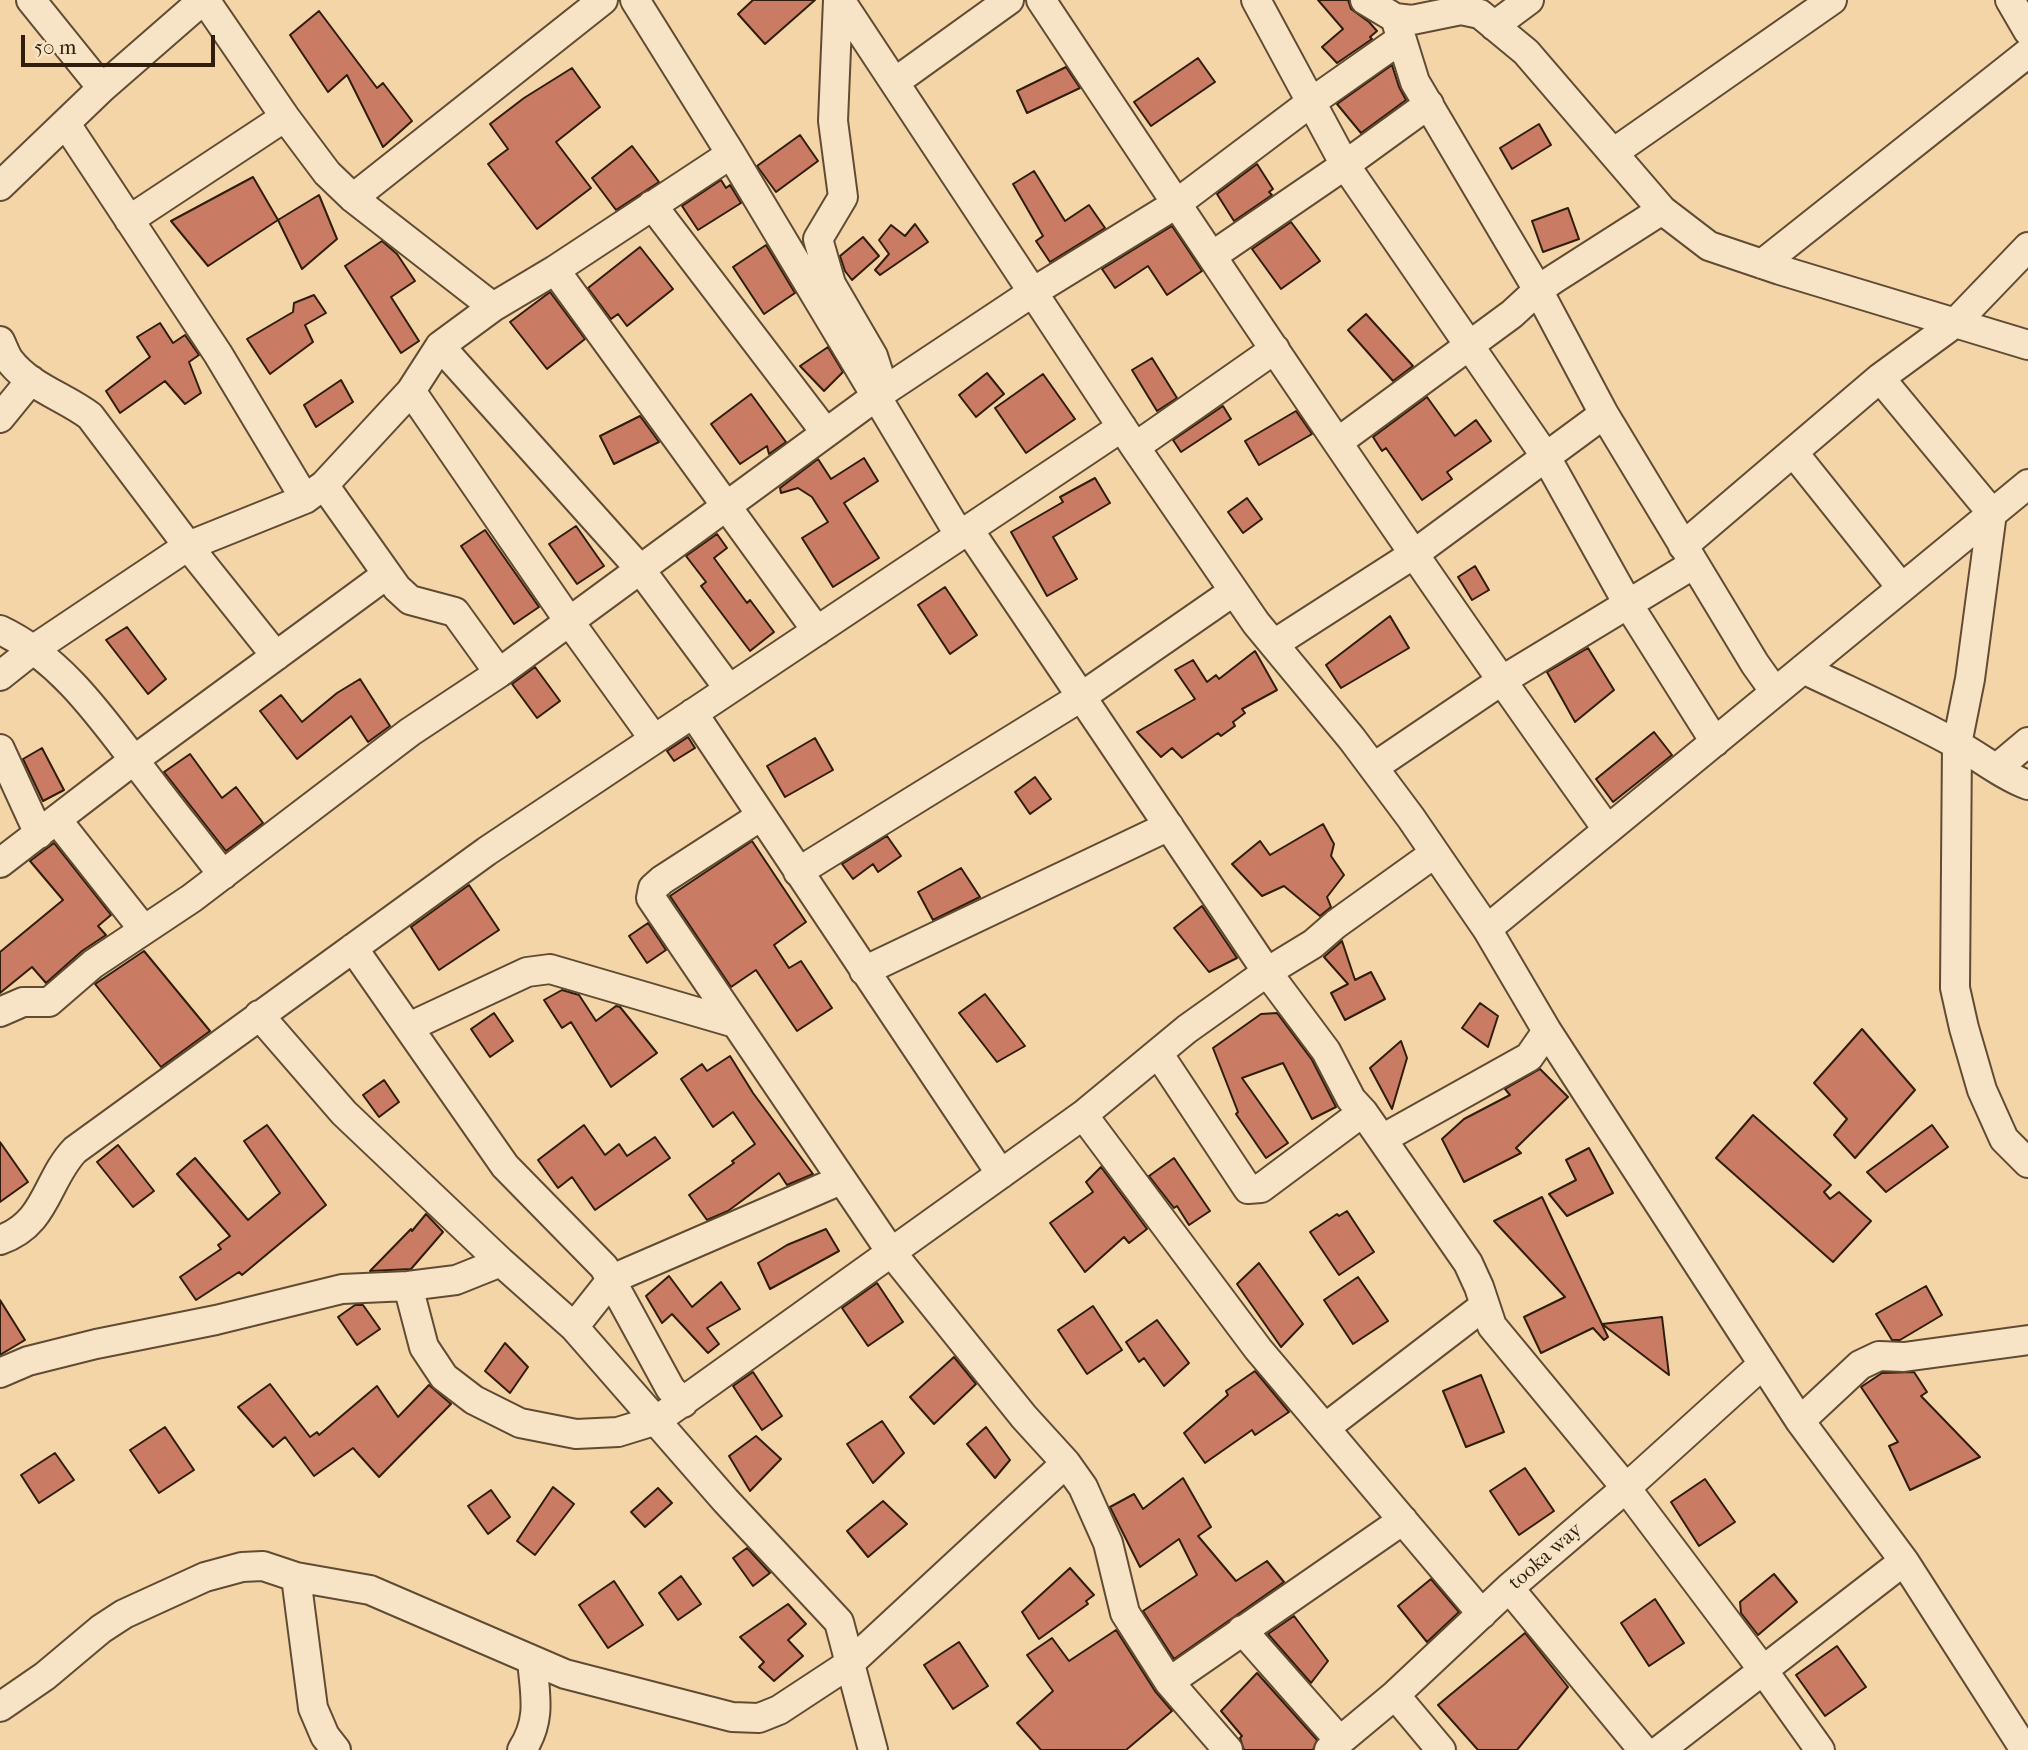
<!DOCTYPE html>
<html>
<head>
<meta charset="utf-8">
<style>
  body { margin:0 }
  #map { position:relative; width:2028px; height:1750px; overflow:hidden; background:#f3d5a8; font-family:"IM FELL French Canon",serif }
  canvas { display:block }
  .scale { position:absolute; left:21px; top:35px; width:194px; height:32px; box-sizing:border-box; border:4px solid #301d0c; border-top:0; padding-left:9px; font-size:21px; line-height:24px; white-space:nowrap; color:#301d0c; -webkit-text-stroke:5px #f7e4c6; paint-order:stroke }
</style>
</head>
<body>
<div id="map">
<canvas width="2028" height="1750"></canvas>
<div class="scale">50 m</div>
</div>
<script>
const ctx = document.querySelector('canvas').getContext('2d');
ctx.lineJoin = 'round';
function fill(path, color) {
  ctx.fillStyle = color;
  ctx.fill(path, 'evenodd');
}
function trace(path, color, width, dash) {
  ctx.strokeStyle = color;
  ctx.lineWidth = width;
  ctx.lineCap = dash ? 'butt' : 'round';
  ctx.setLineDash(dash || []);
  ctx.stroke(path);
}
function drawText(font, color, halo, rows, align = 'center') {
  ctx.font = font + ' "IM FELL French Canon",serif';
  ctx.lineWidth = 5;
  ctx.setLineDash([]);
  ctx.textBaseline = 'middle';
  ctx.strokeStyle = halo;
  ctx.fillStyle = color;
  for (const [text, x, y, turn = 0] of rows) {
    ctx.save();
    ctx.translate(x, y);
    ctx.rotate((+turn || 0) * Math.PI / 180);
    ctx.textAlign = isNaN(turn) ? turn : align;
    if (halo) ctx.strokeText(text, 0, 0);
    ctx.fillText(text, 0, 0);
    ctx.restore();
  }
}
const building = new Path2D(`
  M753 0H815L765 44 738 14Z
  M1318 0H1348L1351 9 1369 22 1377 31 1370 37 1372 39 1337 63 1322 47 1343 29Z
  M319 11 377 88 383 83 412 121 383 147 347 75 328 92 290 35Z
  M1198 58 1215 82 1151 126 1134 102Z
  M1392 65 1399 87 1406 100 1361 133 1337 104Z
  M1066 67 1080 88 1027 113 1017 91Z
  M572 68 600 107 556 142 591 188 537 229 488 164 508 149 490 124 524 98Z
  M1539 124 1551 145 1512 169 1500 148Z
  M800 135 818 161 776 192 757 166Z
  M632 146 659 182 616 210 592 178Z
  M1257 164 1273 189 1269 192 1272 195 1234 221 1217 194Z
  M1034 171 1065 221 1089 205 1105 228 1050 262 1036 241 1043 236 1013 184Z
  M253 177 278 220 208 266 171 221Z
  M721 180 726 188 730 185 741 203 698 230 682 206Z
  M319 195 337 239 302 269 278 220Z
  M1568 208 1579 239 1543 252 1532 221Z
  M1291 222 1320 261 1281 289 1252 249Z
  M915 224 928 242 880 275 875 270 889 254 879 240 891 225 905 236Z
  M1172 226 1202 271 1167 295 1148 266 1115 288 1102 269Z
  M863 237 879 256 852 280 845 271 840 256Z
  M382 241 397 254 415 281 391 297 419 341 401 353 345 266Z
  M766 245 795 293 764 314 733 267Z
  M640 247 673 289 627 326 618 314 611 319 588 288Z
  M550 292 585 339 547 369 510 322Z
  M314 295 326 313 305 325 313 342 270 374 247 339 293 312 294 303Z
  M1366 314 1413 366 1393 381 1348 330Z
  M160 323 173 343 185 335 199 355 189 362 201 393 185 404 165 381 120 413 106 391 150 357 137 337Z
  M828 347 843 372 824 391 800 366Z
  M1152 358 1177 398 1157 411 1132 370Z
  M987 373 1004 394 976 417 959 395Z
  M1043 374 1075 419 1026 453 995 408Z
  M341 380 353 402 316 427 304 405Z
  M751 394 786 442 769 454 767 446 740 464 711 424Z
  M1427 397 1455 436 1476 420 1491 441 1447 472 1452 479 1422 500 1386 448 1382 451 1373 437Z
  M1223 406 1231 419 1181 452 1173 440Z
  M1296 411 1312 434 1259 465 1245 441Z
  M640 416 659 442 614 464 600 436Z
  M864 458 878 481 844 503 879 558 833 587 802 538 828 522 812 497 798 488 781 493 780 488 818 459 831 479Z
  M1095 478 1110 503 1053 537 1077 579 1047 596 1011 532 1063 502 1060 497Z
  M1247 498 1262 519 1243 533 1228 512Z
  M576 526 604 566 577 584 549 544Z
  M485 530 539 607 514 624 461 546Z
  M717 534 727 548 714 558 747 603 750 600 774 632 750 651 701 586 706 582 686 556Z
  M1475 566 1489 590 1472 600 1458 577Z
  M945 587 977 635 950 654 918 605Z
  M1390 616 1409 648 1341 688 1326 665Z
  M127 627 166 679 148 694 106 640Z
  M1588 648 1614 690 1575 722 1547 672Z
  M1255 651 1277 690 1242 709 1245 713 1233 722 1235 726 1221 736 1218 733 1182 758 1172 748 1161 757 1137 732 1195 699 1175 670 1193 660 1207 682 1216 675 1219 679Z
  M535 667 560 701 537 718 512 684Z
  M360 679 390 726 368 742 351 716 297 759 260 711 281 695 302 722 337 693Z
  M1654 732 1672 755 1613 802 1596 779Z
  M688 737 695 748 674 761 667 751Z
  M815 738 833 770 785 797 767 766Z
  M42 748 64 790 43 801 23 759Z
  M190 754 222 798 236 787 263 823 226 851 164 772Z
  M1035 777 1051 799 1030 814 1015 792Z
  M1323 824 1334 844 1331 856 1344 875 1327 897 1331 907 1320 916 1284 886 1262 896 1232 864 1260 841 1270 855Z
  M887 836 901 856 878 872 873 864 853 879 842 864Z
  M752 841 806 922 774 945 789 968 801 961 832 1008 797 1031 756 970 731 987 670 896Z
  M54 843 111 915 98 926 106 935 82 951 46 983 32 967 0 993V952L63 900 30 861Z
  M961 868 980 897 933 920 918 892Z
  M469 885 499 930 439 970 411 927Z
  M1202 906 1237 958 1209 972 1174 928Z
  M648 923 666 950 647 963 629 936Z
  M1342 941 1355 980 1371 972 1385 999 1345 1020 1331 993 1348 984 1324 957Z
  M144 951 210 1031 161 1067 95 984Z
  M562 990 579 995 596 1021 616 1006 620 1007 657 1053 611 1087 571 1022 562 1028 544 1000Z
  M985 994 1025 1046 997 1062 959 1013Z
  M1480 1003 1498 1016 1488 1047 1462 1028Z
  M494 1013 513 1041 490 1057 471 1029Z
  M1277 1013 1312 1060 1336 1107 1312 1119 1283 1063 1242 1078 1288 1143 1266 1158 1236 1114 1238 1112 1213 1048 1261 1014Z
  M1862 1029 1915 1090 1855 1158 1834 1135 1847 1119 1814 1083Z
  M1401 1041 1407 1058 1392 1109 1370 1068Z
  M730 1056 753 1093 813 1174 787 1185 779 1173 728 1211 707 1220 689 1195 734 1163 732 1161 755 1144 733 1112 713 1127 681 1079 702 1064 707 1071Z
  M1540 1069 1568 1097 1516 1148 1521 1153 1464 1182 1442 1139 1464 1119 1510 1095 1505 1089Z
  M384 1080 399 1102 379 1117 363 1095Z
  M1753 1115 1831 1185 1824 1192 1830 1199 1839 1192 1871 1221 1833 1262 1716 1158Z
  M267 1125 326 1205 242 1275 239 1272 196 1300 180 1277 221 1249 218 1245 230 1236 177 1174 195 1158 248 1220 280 1193 244 1141Z
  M584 1125 605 1155 619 1144 627 1156 655 1137 670 1158 595 1210 572 1177 558 1188 538 1160Z
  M1932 1125 1948 1147 1886 1192 1867 1172Z
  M0 1142 28 1182 0 1202Z
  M118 1145 154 1191 133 1207 97 1162Z
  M1589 1148 1613 1193 1567 1216 1549 1194 1576 1180 1566 1160Z
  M1174 1158 1210 1211 1189 1225 1177 1206 1174 1208 1149 1176Z
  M1101 1167 1147 1229 1129 1243 1124 1237 1085 1272 1050 1223 1093 1192 1086 1182Z
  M1542 1197 1608 1337 1604 1340 1593 1328 1541 1353 1524 1317 1565 1297 1494 1221Z
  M1347 1211 1374 1252 1339 1275 1310 1232 1337 1214 1339 1216Z
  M426 1214 443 1232 411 1269 370 1271 411 1229 412 1231Z
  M826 1229 839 1251 770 1289 758 1263 787 1245Z
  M1259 1263 1303 1324 1281 1347 1237 1284Z
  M669 1276 692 1307 721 1282 740 1309 707 1328 719 1344 708 1353 672 1314 662 1323 646 1296Z
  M1358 1277 1388 1321 1353 1344 1324 1300Z
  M877 1283 903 1322 868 1346 842 1308Z
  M1926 1286 1942 1315 1900 1340H1892L1876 1314Z
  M0 1300 25 1340 0 1355Z
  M355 1305H363L380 1329 357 1345 338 1317Z
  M1093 1306 1122 1350 1087 1374 1058 1330Z
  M1662 1317 1669 1375 1602 1324Z
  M1157 1320 1189 1363 1164 1386 1144 1358 1139 1362 1126 1342Z
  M505 1343 528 1367 510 1393 485 1371Z
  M954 1357 976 1384 934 1424 910 1397Z
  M1255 1371 1289 1412 1255 1435 1252 1430 1205 1463 1184 1433 1228 1395 1226 1391Z
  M753 1372 782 1416 762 1430 733 1386Z
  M1914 1372 1927 1392 1921 1396 1980 1457 1910 1490 1889 1446 1898 1442 1861 1387 1882 1373Z
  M1481 1375 1504 1432 1466 1447 1443 1391Z
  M270 1384 310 1437 317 1432 319 1435 377 1386 398 1417 429 1385 451 1404 379 1477 353 1448 314 1476 285 1437 273 1447 238 1407Z
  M882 1421 904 1453 873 1483 847 1444Z
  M165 1427 194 1470 159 1493 130 1450Z
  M986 1427 1010 1460 995 1478 967 1444Z
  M756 1436 781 1459 750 1491 729 1456Z
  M55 1453 74 1480 39 1503 21 1475Z
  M1525 1468 1554 1511 1519 1535 1490 1491Z
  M1183 1478 1211 1527 1198 1536 1236 1581 1267 1561 1284 1582 1174 1659 1143 1611 1197 1575 1179 1539 1140 1567 1110 1507 1134 1494 1143 1509Z
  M1705 1479 1735 1522 1699 1546 1671 1502Z
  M553 1487 574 1504 535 1555 517 1541Z
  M658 1488 672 1503 645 1527 631 1512Z
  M491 1490 510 1517 488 1534 468 1506Z
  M883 1501 907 1524 868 1557 847 1531Z
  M747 1548 770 1573 753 1586 733 1558Z
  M1070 1568 1094 1595 1086 1601 1088 1604 1039 1639 1022 1612Z
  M1774 1574 1797 1602 1758 1635 1741 1613 1740 1602Z
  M681 1576 701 1604 678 1620 659 1593Z
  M1431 1579 1459 1612 1427 1642 1398 1606Z
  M614 1581 643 1625 608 1648 579 1605Z
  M1655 1599 1684 1643 1649 1666 1621 1623Z
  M788 1604 806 1624 788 1640 803 1656 774 1681 759 1667 764 1662 740 1637Z
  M1294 1616 1328 1661 1311 1683 1268 1634Z
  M1116 1630 1155 1691 1172 1711 1126 1750H1041L1017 1723 1053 1691 1027 1655 1052 1638 1069 1661Z
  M1525 1633 1568 1687 1517 1750H1478L1438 1705Z
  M959 1642 988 1686 953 1709 924 1665Z
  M1837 1646 1866 1687 1825 1716 1796 1675Z
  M1257 1673 1317 1740 1313 1750H1244L1240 1738 1242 1736 1221 1711Z`);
fill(building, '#c97c63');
trace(building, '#301d0c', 2);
const minor = new Path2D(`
  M31 0 102 88
  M205 0 285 117 327 173 353 198 493 307
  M635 0 731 154 960 536
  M838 0 833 121 843 197 818 239 831 284 873 356 884 390
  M840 0 1135 447 1256 623 1352 739 1411 818 1487 929 1547 1031 1763 1364 1800 1421 1904 1561 2025 1750
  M1041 0C1226 279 1412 557 1607 829
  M1256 0 1345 165 1546 457 1628 604 1715 742
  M1365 0 1395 18 1412 20 1461 10 1480 14 1526 52 1662 210 1709 246 1780 270 2028 345
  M2010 0 2028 31
  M1397 24 1415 82 1538 290 1604 414 1755 664 1775 692
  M1494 26 1529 0
  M895 82 1009 0
  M66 124 218 354 305 499
  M1613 153 1832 0
  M0 186 102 88 203 0
  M353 198 603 0
  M652 205 826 433
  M129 220 285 117
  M1212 256 1345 165 1429 104
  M1762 264 2028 53
  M555 270 817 631
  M0 341C3 347 6 356 10 361 30 387 65 397 90 416L188 546 305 499 324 485 411 391 440 346 493 307 555 270 731 154
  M440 346 640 569 729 689
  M1880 378 1992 513 1970 679 1957 744 1955 988 1964 1028 1982 1090 2004 1139 2028 1163
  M411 391 569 621 654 739
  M0 418 31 380
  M1338 442 1512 314 1538 290 1554 279 1662 210
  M1135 447 1275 349
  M1793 452 1901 587
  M324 485 397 588 410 600 455 612 499 673
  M969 530 1267 972 1326 1051 1351 1099 1363 1112 1468 1263 1479 1287 1492 1326 1626 1488 1763 1670 1820 1750
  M1683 546 1880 378 1955 323 2028 247
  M0 630C64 660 105 723 147 777 172 810 198 842 223 875
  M1274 644 1414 554 1604 414
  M1803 669C1855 694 1908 717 1958 745 1982 758 2003 776 2028 785
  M0 676 34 649 188 546 276 656
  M693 713 1001 1174
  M0 749 39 834
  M1374 767 1501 681 1694 564
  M1997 768 2028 742
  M761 816 662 880 653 888 651 898 891 1252 1024 1417 1066 1463 1083 1487 1108 1543 1125 1613 1169 1682 1228 1750
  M57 820 144 930
  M0 863 134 760 386 575
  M798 872 1081 697 1234 591
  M1487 929 2028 484
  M353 948 505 1166 604 1267 670 1388 683 1403
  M864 971 1169 826
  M0 1012 23 1002H49L93 964 192 898 410 732 499 673 875 397 1033 292 1176 204 1310 103 1401 39
  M259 1015 344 1113 501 1262 574 1327 726 1501 839 1622 873 1750
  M409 1027 527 972 550 969 735 1023
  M1158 1053 1248 1189 1261 1188 1363 1112
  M1083 1115 1258 1349 1482 1614
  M1382 1139 1529 1057 1547 1031
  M0 1240C47 1224 46 1180 75 1150L487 851 1122 427
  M408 1286 424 1347 444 1377 474 1400 520 1423 576 1434 618 1432 657 1420 1083 1115 1187 1029 1267 972 1313 944 1336 924 1435 853
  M574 1327 612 1279 841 1180
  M0 1373 28 1361 96 1344 216 1320 342 1289 408 1286 456 1280 501 1262
  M1800 1421 1860 1365 1879 1356 1904 1357 2028 1340
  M1325 1428 1484 1306
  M296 1577 313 1708 325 1736 336 1750
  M1509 1588 1643 1750
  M1242 1630 1340 1741
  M1169 1682 1403 1520
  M1395 1695 1441 1750
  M0 1707 45 1676 101 1629 124 1614 205 1577 242 1567 263 1566 296 1577 370 1590 565 1674 732 1717 759 1718 779 1710 849 1664 1066 1463
  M522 1750C542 1719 535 1695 532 1660
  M1329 1750 1395 1695 1509 1588 1626 1488 1763 1364
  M1660 1750 1904 1561`);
trace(minor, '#614b33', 32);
trace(minor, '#f7e4c6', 28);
drawText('21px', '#301d0c', '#f7e4c6', [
  ["tooka way",1546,1557,-41]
]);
</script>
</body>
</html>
